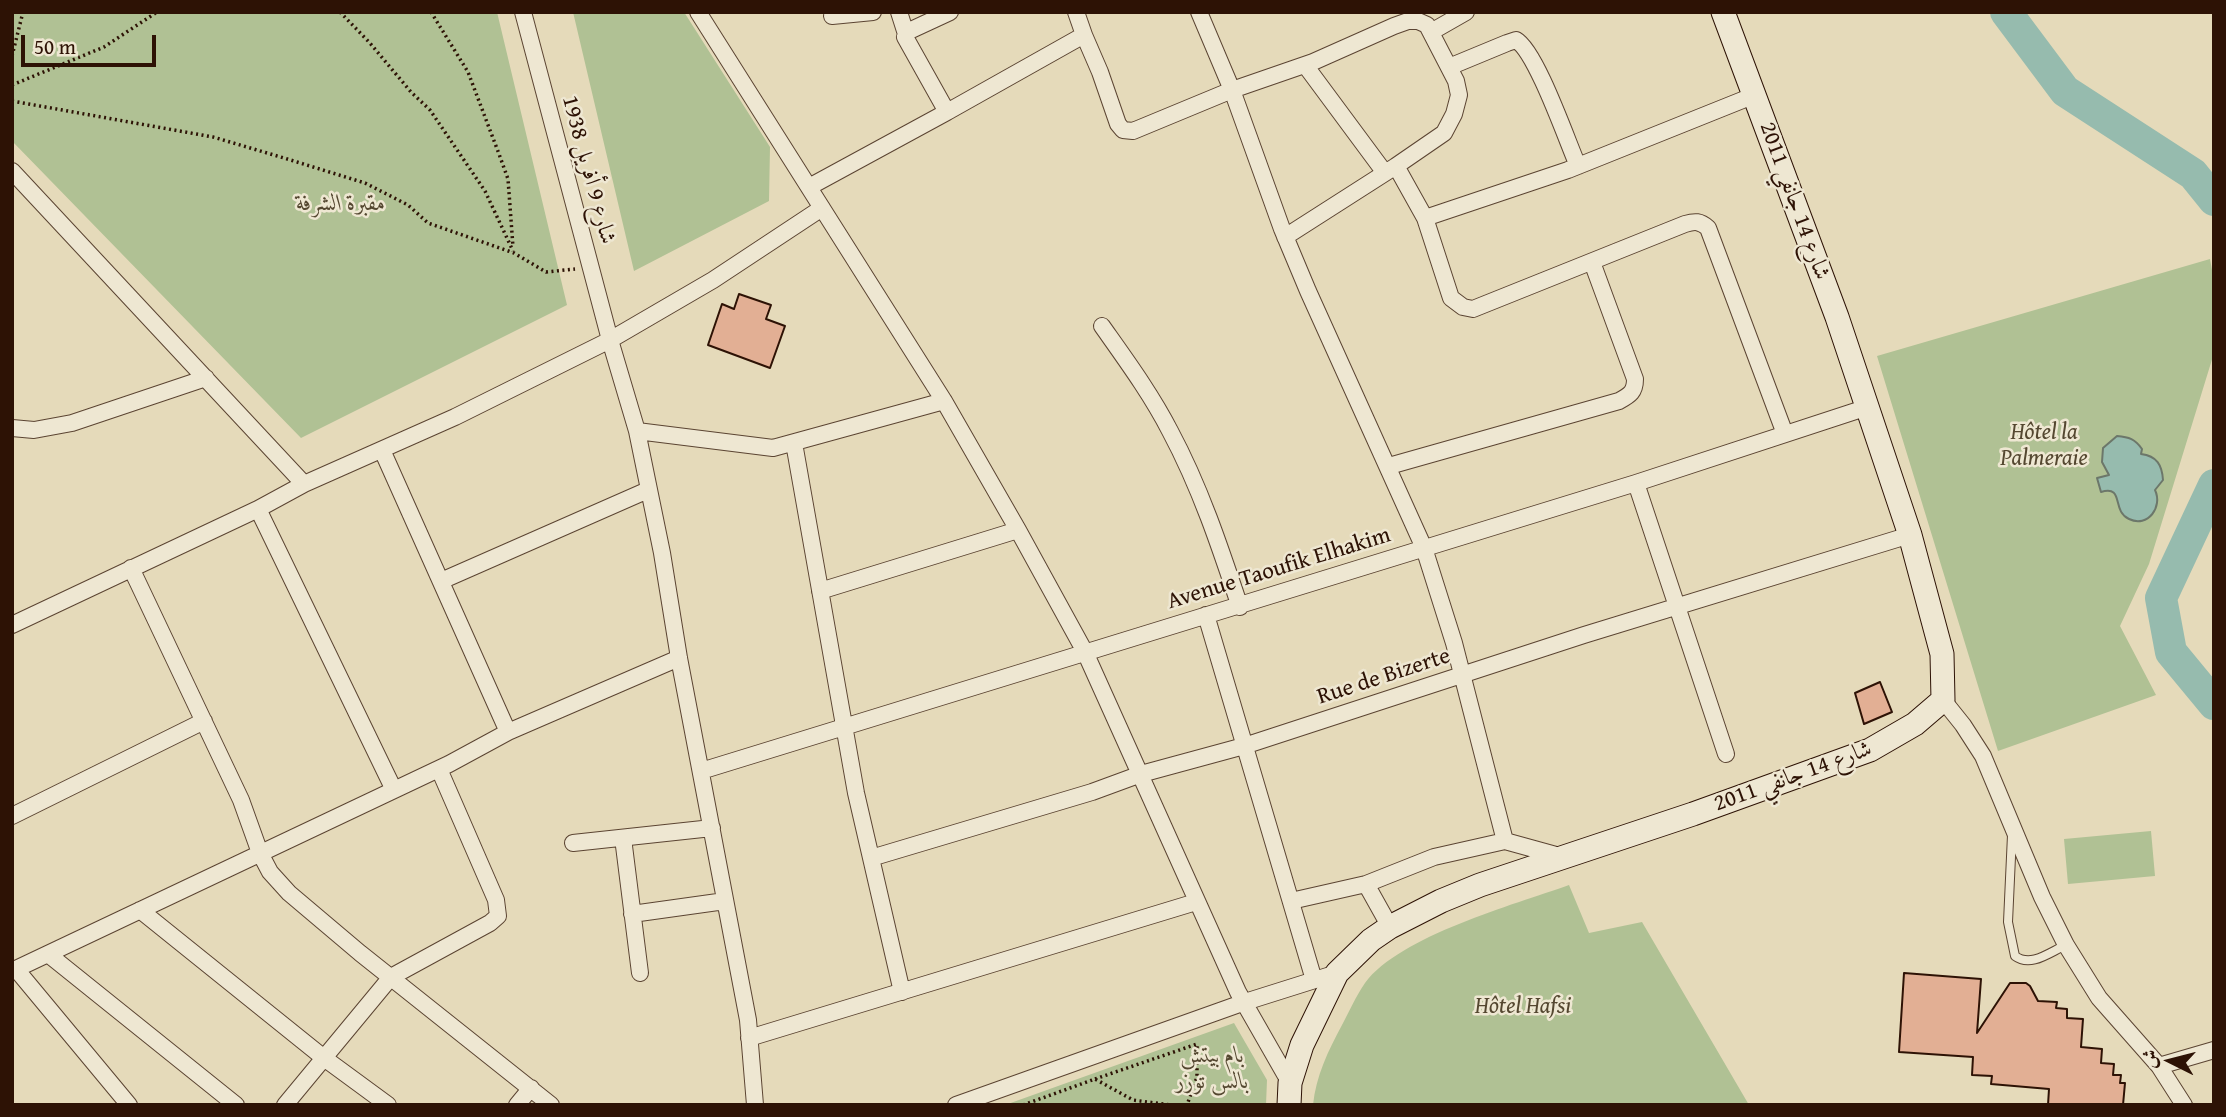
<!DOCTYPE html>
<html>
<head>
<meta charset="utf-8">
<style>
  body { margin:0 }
  #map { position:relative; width:2226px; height:1117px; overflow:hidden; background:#e5daba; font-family:"Gentium Book Plus",Amiri,serif }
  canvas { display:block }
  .frame { position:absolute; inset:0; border:14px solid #2d1205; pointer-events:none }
  .north { position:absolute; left:2135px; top:1026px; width:70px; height:70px; -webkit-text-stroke:5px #eee7d2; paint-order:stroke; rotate:276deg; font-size:19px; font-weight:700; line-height:28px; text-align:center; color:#2d1205 }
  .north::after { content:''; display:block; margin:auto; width:24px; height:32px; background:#2d1205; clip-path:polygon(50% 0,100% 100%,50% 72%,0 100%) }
  .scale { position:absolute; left:21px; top:35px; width:135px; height:32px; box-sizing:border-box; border:4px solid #2d1205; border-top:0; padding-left:9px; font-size:21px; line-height:24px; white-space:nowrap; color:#2d1205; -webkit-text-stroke:5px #eee7d2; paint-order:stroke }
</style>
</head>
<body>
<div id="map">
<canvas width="2226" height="1117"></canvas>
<div class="frame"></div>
<div class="north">ش</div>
<div class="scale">50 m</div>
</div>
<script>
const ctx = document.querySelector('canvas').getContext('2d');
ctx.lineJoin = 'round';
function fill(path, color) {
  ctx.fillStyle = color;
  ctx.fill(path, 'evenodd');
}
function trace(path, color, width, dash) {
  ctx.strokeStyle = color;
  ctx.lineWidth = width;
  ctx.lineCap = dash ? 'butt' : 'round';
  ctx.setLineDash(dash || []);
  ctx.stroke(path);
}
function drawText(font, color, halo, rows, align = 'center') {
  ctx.font = font + ' "Gentium Book Plus",Amiri,serif';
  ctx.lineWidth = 5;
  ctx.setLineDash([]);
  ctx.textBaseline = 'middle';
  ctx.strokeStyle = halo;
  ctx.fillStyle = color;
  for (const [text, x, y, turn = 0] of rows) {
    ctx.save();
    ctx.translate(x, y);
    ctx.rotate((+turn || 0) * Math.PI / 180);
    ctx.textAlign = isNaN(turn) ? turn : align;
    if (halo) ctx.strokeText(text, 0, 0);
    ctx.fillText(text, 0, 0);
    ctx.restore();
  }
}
fill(new Path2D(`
  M12 12H497L567 305 301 438 12 141Z
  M573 12H684L770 147 769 201 634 271Z
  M2210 259 2214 281V353L2149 564 2120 626 2156 695 1998 751 1877 356Z
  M2151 831 2155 876 2068 884 2064 839Z
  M1569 885 1589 933 1642 922 1749 1105H1313C1316 1076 1328 1051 1342 1025 1349 1012 1356 996 1365 983 1400 936 1513 905 1569 885Z
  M1234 1023 1267 1080 1266 1105H1005Z`), '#b0c194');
const water = new Path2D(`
  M2117 436C2129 437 2135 439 2142 449L2141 454C2157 456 2162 465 2163 480L2155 490C2163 507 2148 528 2129 519 2111 511 2125 485 2101 492L2097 478 2109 475 2102 462 2103 448Z`);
fill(water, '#96bbae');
trace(water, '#6c776a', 2);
trace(new Path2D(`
  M2006 12 2065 91 2193 174 2214 200
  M2214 485 2161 598 2171 652 2214 704`), '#96bbae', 32);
const building = new Path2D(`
  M739 294 771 305 766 319 785 326 770 368 708 345 722 304 734 309Z
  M1880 682 1892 712 1864 724 1855 693Z
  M1904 973 1981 979 1977 1033 2010 983H2026L2030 986 2038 1001 2057 1002 2056 1008 2067 1009V1018L2083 1019 2081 1047 2102 1049 2101 1063 2114 1064 2113 1075H2121L2120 1083H2125L2123 1105H2048L2049 1089 1991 1084 1992 1076 1972 1075 1973 1057 1899 1052Z`);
fill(building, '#e2af94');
trace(building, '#2d1205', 2);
const service = new Path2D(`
  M2012 835 2008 922 2015 956C2031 968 2050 952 2066 945`);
const minor = new Path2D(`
  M523 12 610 340 637 431 662 553 679 658 748 1020 755 1105
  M698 12 944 401 1018 530 1085 652 1238 992 1290 1083
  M899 12 906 34
  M1199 12 1232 90 1282 229 1308 291 1424 548 1454 643 1505 841
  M832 16 873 12
  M1431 32 1466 12
  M1084 35 1100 72 1118 124 1123 130 1133 131 1232 90 1313 62 1394 26 1408 21H1418L1427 25 1456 81 1459 95 1454 114 1444 133 1396 166
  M1305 65 1385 173
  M1449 67 1507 43 1516 40C1536 51 1567 141 1578 166
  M1755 95 1568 170 1425 218 1451 298 1463 307 1473 309 1685 224C1695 221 1700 221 1708 228L1785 434
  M947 112 1084 35 1076 12
  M12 171 304 484
  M809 187 947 112 905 37 909 31 950 12
  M1285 237 1396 166 1425 218
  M1102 326C1126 360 1151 394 1170 431 1200 487 1220 547 1240 607
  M12 428 34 430 72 423 206 378
  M637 431 773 448 944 401
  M794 443 856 793 902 992
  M382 450 508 732
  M1389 466 1619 401C1630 395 1635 392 1635 379L1592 262
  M1636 483 1726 754
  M258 509 394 790
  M131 568 241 800 260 853 270 872 289 893 360 953 551 1105
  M441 581 648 490
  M820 591 1018 530
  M1206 615 1314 980
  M12 625 258 509 304 484 455 417 610 340 713 280 822 208
  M1943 700 1963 725 1983 756 2042 897 2066 945 2099 998 2159 1066 2184 1105
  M701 771 1636 483 1868 407
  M12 816 204 721
  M623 838 640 973
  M573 843 712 828
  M871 858 1092 792 1141 774 1244 746 1584 635 1910 535
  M1366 884 1434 857 1505 841 1563 857
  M1291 901 1366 884 1390 927
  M140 910 324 1058 388 1105
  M632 914 725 901
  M48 954 236 1105
  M749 1038 1196 902
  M2159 1066 2214 1050
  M129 1105 16 969 449 764 508 732 679 658
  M285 1105 391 977 490 923 498 916 496 900 439 769
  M517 1105 531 1088
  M956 1105 1245 1002 1337 973`);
const secondary = new Path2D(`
  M1289 1105 1290 1083 1302 1045 1337 973 1371 940 1390 927 1441 901 1480 885 1693 814 1870 750 1915 724 1943 700 1942 654 1910 535 1837 317 1723 12`);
trace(service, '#5b4432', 10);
trace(minor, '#5b4432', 18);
trace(secondary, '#2d1205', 25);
trace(new Path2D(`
  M340 12 369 42 411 92 430 110 485 191 513 251
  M431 12 468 72 499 154 508 179 513 247
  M12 56 23 12
  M12 85 104 47 157 12
  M12 101 213 137 284 158 365 183 408 205 428 223 514 253 546 272 575 269
  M1095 1079 1197 1044V1077L1187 1105
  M1023 1105 1095 1079 1133 1100 1170 1105`), '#2d1205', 3.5, [2, 3.5]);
trace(service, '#eee7d2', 8);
trace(minor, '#eee7d2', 16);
trace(secondary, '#eee7d2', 23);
drawText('23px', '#2d1205', '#eee7d2', [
  ["شارع 9 أفريل 1938",588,170,75],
  ["شارع 14 جانفي 2011",1794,201,70],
  ["Avenue Taoufik Elhakim",1279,569,-17],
  ["Rue de Bizerte",1384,677,-18],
  ["شارع 14 جانفي 2011",1793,777,-20]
]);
drawText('italic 23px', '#544730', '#eee7d2', [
  ["مقبرة الشرفة",341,204],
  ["Hôtel la",2044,433],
  ["Palmeraie",2044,459],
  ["Hôtel Hafsi",1523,1007],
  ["بام بيتش",1212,1056],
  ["بالس توزر",1212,1082]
]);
</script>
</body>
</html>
